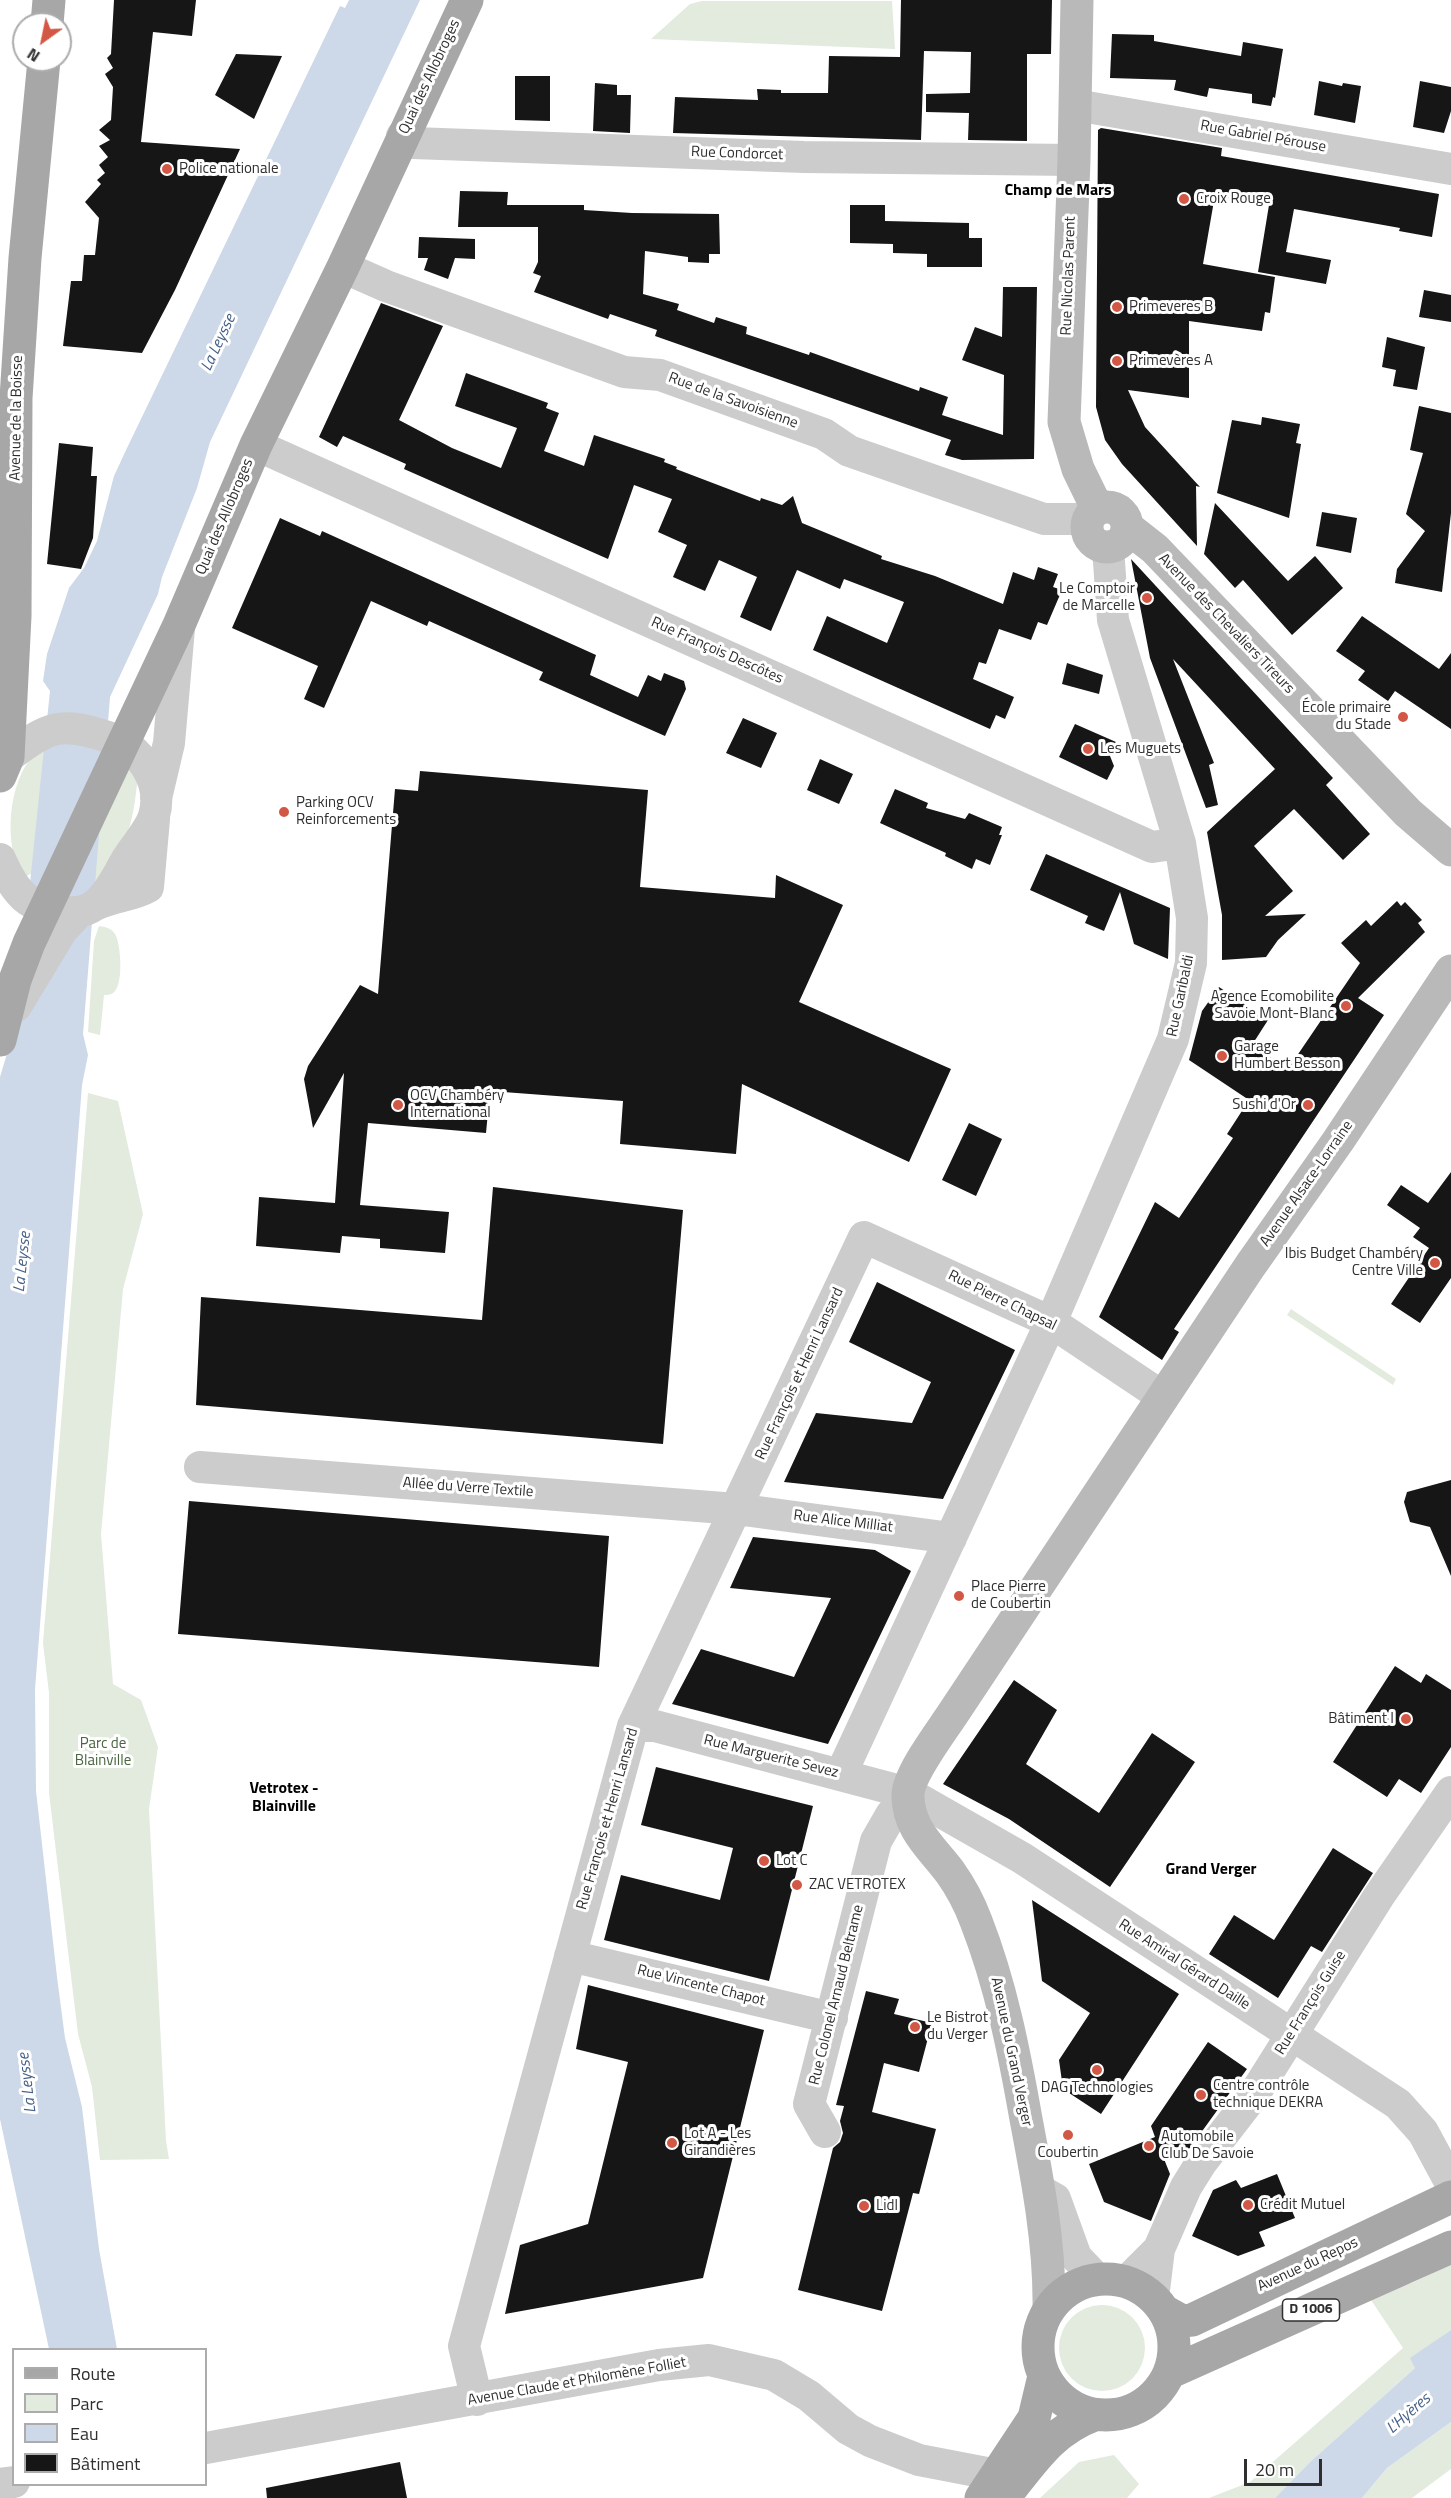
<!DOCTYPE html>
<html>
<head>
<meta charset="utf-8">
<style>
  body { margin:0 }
  #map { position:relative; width:1451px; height:2498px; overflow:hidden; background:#fff; font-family:"Titillium Web",sans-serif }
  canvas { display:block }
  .legend { position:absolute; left:12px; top:2348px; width:195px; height:138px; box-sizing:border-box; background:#fff; border:2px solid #acacac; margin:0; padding:8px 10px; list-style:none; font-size:18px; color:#2f2f2f }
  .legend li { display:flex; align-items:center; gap:12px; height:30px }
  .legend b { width:30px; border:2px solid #acacac }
  .north { position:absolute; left:12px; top:12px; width:60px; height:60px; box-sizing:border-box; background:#fff; border:2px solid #acacac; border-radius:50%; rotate:213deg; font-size:16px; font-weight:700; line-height:24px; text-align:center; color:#2f2f2f }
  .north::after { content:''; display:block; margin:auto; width:21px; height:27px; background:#d25845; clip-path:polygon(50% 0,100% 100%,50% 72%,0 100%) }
  .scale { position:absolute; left:1244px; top:2459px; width:78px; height:27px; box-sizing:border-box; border:3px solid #2f2f2f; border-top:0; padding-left:8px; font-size:18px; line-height:21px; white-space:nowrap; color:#2f2f2f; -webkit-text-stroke:4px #fff; paint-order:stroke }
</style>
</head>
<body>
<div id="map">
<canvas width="1451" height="2498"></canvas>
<ul class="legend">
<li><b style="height:8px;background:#a7a7a7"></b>Route</li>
<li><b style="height:16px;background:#e2ebde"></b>Parc</li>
<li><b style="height:16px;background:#cdd8e8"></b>Eau</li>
<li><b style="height:16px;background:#161616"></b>Bâtiment</li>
</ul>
<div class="north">N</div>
<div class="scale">20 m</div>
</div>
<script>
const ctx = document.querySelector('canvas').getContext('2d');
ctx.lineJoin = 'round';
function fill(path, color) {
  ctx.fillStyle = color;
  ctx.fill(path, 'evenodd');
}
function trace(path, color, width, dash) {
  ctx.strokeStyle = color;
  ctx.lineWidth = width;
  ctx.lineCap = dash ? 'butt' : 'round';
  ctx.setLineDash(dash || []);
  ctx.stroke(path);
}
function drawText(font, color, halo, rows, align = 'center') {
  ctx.font = font + ' "Titillium Web",sans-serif';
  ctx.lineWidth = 6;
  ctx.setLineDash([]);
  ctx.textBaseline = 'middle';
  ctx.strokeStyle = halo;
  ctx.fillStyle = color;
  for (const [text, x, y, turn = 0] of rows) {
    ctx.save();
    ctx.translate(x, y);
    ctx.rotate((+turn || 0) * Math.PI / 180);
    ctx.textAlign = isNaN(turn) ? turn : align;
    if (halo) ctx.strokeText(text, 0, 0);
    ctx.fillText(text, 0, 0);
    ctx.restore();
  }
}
fill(new Path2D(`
  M702 1H892L895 49 651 39 690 4Z
  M50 743 34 872 23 878C3 847 7 781 35 754 39 750 46 746 50 743Z
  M126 763 138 774C133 827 127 854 86 890L66 878Z
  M99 926C106 927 111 928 115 934 121 944 124 986 113 993 110 995 107 995 104 995L100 1035 88 1032 94 941Z
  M88 1093 118 1101 143 1214 123 1289 101 1534 113 1684 141 1700 158 1747 149 1809 166 2141 169 2159 100 2160 92 2087 78 2034 49 1793V1693L43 1643Z
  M1291 1309 1396 1379 1393 1385 1287 1315Z
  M1451 2264V2330L1411 2358 1416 2367 1309 2463 1275 2498H1209L1250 2482 1403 2348 1369 2297 1414 2282Z
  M1059 2348a43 43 0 1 1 86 0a43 43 0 1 1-86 0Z
  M1451 2422V2469L1412 2498H1362L1387 2468Z
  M1114 2455 1139 2484 1127 2498H1040L1079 2462Z`), '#e2ebde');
fill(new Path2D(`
  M349 0H420L210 442 197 488 162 577 158 594 110 697 83 1034 88 1055 82 1085 35 1689 36 1791 57 1977 65 2038 82 2107 99 2249 117 2349H49L0 2119V1077L15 1027 50 691 43 681 47 654 69 588 84 568 97 541 114 476 127 448 340 6 345 8Z
  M1451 2330V2422L1387 2468 1362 2498H1275L1309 2463 1415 2368 1410 2358Z`), '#cdd8e8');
fill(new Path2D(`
  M49 2484H138L136 2498H50Z`), '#fff');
fill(new Path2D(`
  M114 0H196L192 36 153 32 141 142 240 149 175 290 142 353 63 346 71 281H82L84 255H95L99 218 85 202 101 184 97 180 105 173 99 165 108 157 99 146 110 140 99 130 111 120 113 87 105 74 113 68 107 58 111 54Z
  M901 0H1052L1051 54H1027V141L968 140 969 113 926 112V94L970 93 971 52 924 51 921 140 673 133 675 97 758 100 757 89 781 90V93H828L829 56 900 57Z
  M1112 34 1154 35V41L1241 56 1243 42 1283 49 1275 98 1273 97 1271 106 1252 103V94L1209 88 1207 97 1174 90 1176 80 1110 78Z
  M236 54 282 56 254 119 215 95Z
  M515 76H550V121L515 120Z
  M1319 81 1342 86 1343 83 1361 86 1355 123 1314 115Z
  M1420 81 1451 87V111L1444 133 1413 127Z
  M595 83 617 85V95H631L630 133 593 131Z
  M1101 128 1222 148 1221 156 1439 194 1432 237 1399 231 1400 228 1294 209 1286 252 1331 260 1326 284 1258 272 1269 205 1215 195 1203 264 1275 277 1270 313 1265 312 1262 331 1189 321V398L1128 390 1145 427 1200 487 1196 486 1197 546 1122 464 1105 440 1096 407 1098 130Z
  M460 191 508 192 507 205H584V210L632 213 719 214 720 254H709V263L688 262V257L645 251 643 294 679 304 677 310 714 323 716 317 747 327 746 334 809 355 810 352 919 391 920 387 948 397 942 415 1003 435 1004 375 962 360 975 327 1002 337 1003 287H1037L1034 459 962 460 945 455 951 440 655 336 657 330 610 314 608 319 534 292 541 276 533 273 538 262V227H458Z
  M850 205H885V221L969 223V238H982V267H927V254L893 253V244L850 243Z
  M419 237 475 239V259L455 258 448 279 424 270 428 258H418Z
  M1424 290 1451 295V322L1419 317Z
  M381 303 443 326 399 420 452 448 501 468 517 428 455 406 466 373 548 403 546 408 559 413 544 451 584 466 594 435 665 459 664 462 677 467 676 469 760 501 761 498 782 505 793 496 802 523 882 556 881 559 935 576 1003 604 1013 572 1034 580 1038 567 1058 574 1053 587 1062 590 1047 625 1038 622 1031 640 999 629 986 664 979 662 973 679 1014 697 1005 719 996 715 990 729 813 650 827 616 887 643 904 602 844 579 840 589 797 570 771 631 740 617 757 577 719 560 705 591 673 577 687 545 658 532 672 499 634 485 608 559 404 469 406 464 343 436 337 447 319 437Z
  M1387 337 1425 347 1417 390 1393 386 1396 370 1382 367Z
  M1419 406 1451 413V513L1442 592 1395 583 1397 569 1425 531 1406 514 1423 453 1410 450Z
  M1262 417 1300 424 1296 443 1301 444 1289 518 1217 493 1232 420 1261 425Z
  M59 443 93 447 91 476H97L93 538 81 569 47 564Z
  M1215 503 1288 581 1315 556 1343 588 1292 635 1243 580 1235 588 1204 554Z
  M1322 512 1357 518 1351 553 1316 546Z
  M280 518 320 536 322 531 596 655 590 675 638 697 648 675 661 681 664 673 684 681 686 689 665 736 539 680 543 672 429 621 427 626 371 601 324 708 304 699 318 666 232 628Z
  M1131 559 1333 778 1326 785 1370 834 1343 860 1294 809 1254 846 1293 891 1265 916 1306 914 1278 940 1266 957 1222 960V915L1207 832 1275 769 1173 659 1214 763 1209 765 1218 805 1206 808 1150 658Z
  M1362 616 1439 669 1451 653V729L1395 691 1388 701 1358 680 1365 671 1336 651Z
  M1067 663 1103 675 1099 694 1062 684Z
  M743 718 777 733 761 768 726 753Z
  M1075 724 1116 742 1110 756 1114 766 1107 780 1059 757Z
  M820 759 853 774 839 804 807 790Z
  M420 771 648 790 640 887 775 898 776 875 843 905 799 1002 951 1069 909 1162 742 1084 736 1154 620 1144 623 1101 490 1091 486 1133 368 1123 360 1205 449 1212 445 1253 380 1248V1239L342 1236 340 1253 256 1246 259 1197 335 1203 344 1073 313 1128 304 1079 308 1066 360 985 378 994 395 789 418 791Z
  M895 789 928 803 926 808 965 819 969 813 1002 827 999 835H1002L990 865 976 859 972 869 945 856 946 853 880 823Z
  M1046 854 1170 908 1168 959 1134 944 1120 892 1104 931 1085 923 1088 916 1030 890Z
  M1397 901 1401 906 1405 902 1422 920 1418 923 1425 932 1358 998 1384 1015 1174 1329 1179 1332 1162 1360 1099 1317 1155 1202 1179 1218 1233 1138 1227 1134 1249 1100 1189 1060 1202 1011 1219 987 1268 1020 1252 1045 1288 1069 1360 963 1341 943 1366 920 1371 926Z
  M969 1123 1002 1139 976 1196 942 1180Z
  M1451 1172V1278L1420 1323 1391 1304 1429 1248 1413 1237 1420 1228 1387 1205 1401 1185 1428 1203Z
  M493 1187 683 1210 663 1444 196 1405 201 1297 482 1320Z
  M877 1282 1015 1350 943 1499 784 1482 816 1413 912 1423 931 1382 849 1342Z
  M1451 1480V1576L1430 1527 1410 1522 1404 1502 1407 1492Z
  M189 1501 609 1536 599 1667 178 1634Z
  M753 1537 875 1550 911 1571 828 1744 672 1704 701 1649 794 1677 831 1598 730 1588Z
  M1395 1666 1421 1683 1426 1674 1451 1690V1747L1421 1793 1399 1779 1387 1797 1333 1762Z
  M1014 1680 1057 1710 1026 1764 1099 1813 1152 1733 1195 1762 1110 1887 1009 1819 943 1784Z
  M656 1767 813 1806 769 1981 604 1940 621 1875 720 1900 733 1848 641 1825Z
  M1333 1848 1373 1873 1322 1952 1311 1946 1278 1998 1209 1954 1234 1915 1274 1940Z
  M1032 1900 1179 1994 1101 2114 1063 2089 1059 2060 1090 2013 1042 1981Z
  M588 1985 764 2030 703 2278 505 2314 520 2245 588 2224 628 2062 576 2049Z
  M866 1991 899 1999 894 2014 932 2023 919 2072 884 2063 872 2112 936 2129 919 2194 913 2193 882 2311 798 2290 833 2148 840 2142 843 2133 840 2121 844 2106 836 2105Z
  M1208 2042 1247 2069 1190 2148 1164 2159 1170 2174 1151 2221 1104 2202 1089 2164 1155 2137 1151 2126Z
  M1277 2174 1295 2218 1259 2232 1265 2246 1238 2256 1192 2236 1213 2190 1236 2180 1241 2188Z
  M400 2462 407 2498H267L266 2488Z`), '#161616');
trace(new Path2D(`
  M1075 105 1451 169
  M402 136 413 143 804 157 1074 160
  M343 267 386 286 624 372 660 375 824 434 849 451 1044 519H1088
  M256 445 1152 847 1180 843
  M156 798 169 743 179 628
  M0 859C15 893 28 909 66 912 76 913 88 911 96 904 110 893 118 874 127 859 135 846 150 830 154 816 164 782 140 747 108 737 57 720 48 728 8 757
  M95 905C114 896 132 896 148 887L154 819
  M16 1006 62 930 78 913
  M200 1467 736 1509 951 1538
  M633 1726H655L908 1793 1022 1858 1398 2104 1423 2132 1451 2184
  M841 1774 1051 1322 1173 1039 1191 963 1192 918 1180 843 1113 620 1108 547
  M570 1956 832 2018
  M825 2132 809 2104 876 1841 891 1815 908 1793
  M1039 2190 1055 2199 1076 2257 1097 2279
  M1126 2282 1159 2249
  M1153 2298 1159 2249 1186 2187 1201 2163 1255 2093 1379 1896 1451 1792
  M477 2400 464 2346 633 1726 864 1237 1051 1322 1163 1397
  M206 2448 659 2365 709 2360 774 2375 809 2396 848 2429 870 2441 919 2460 997 2475
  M0 2484 14 2482`), '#ccc', 32);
trace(new Path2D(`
  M1077 0 1074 160 1064 422 1078 469 1097 508
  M1087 527a20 20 0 1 1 40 0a20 20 0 1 1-40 0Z
  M1127 527 1155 549 1408 813 1451 850
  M1049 2309C1050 2245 1038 2182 1026 2119 1014 2051 1001 1985 976 1921 970 1905 960 1886 950 1872 932 1848 907 1828 908 1794 909 1774 940 1733 952 1715L1250 1266 1338 1141 1451 971`), '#b9b9b9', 33);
trace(new Path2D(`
  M47 24 49 0
  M0 776 8 757 15 616 16 398 25 258 44 60
  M0 1040 15 980 29 943 179 625 256 445 343 267 467 0
  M1038 2347a68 68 0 1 1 136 0a68 68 0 1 1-136 0Z
  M1164 2311 1182 2321 1192 2320 1451 2197
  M1171 2372 1451 2247
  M1010 2490C1036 2457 1054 2430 1094 2415
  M981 2498 1034 2418 1044 2376`), '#a7a7a7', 33);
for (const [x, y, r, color] of [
  [167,169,6,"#d25845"],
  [1184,199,6,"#d25845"],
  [1117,307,6,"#d25845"],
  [1117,361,6,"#d25845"],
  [1147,598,6,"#d25845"],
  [1403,717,6,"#d25845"],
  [1088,749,6,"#d25845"],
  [284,812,6,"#d25845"],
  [1346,1006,6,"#d25845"],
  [1222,1056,6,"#d25845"],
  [398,1105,6,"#d25845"],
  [1308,1105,6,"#d25845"],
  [1435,1263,6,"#d25845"],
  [959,1596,6,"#d25845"],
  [1406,1719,6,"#d25845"],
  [764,1861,6,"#d25845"],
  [797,1885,6,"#d25845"],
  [915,2027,6,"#d25845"],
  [1097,2070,6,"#d25845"],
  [1201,2095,6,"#d25845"],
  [1068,2135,6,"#d25845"],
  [672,2143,6,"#d25845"],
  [1149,2146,6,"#d25845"],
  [1248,2205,6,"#d25845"],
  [864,2206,6,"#d25845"]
]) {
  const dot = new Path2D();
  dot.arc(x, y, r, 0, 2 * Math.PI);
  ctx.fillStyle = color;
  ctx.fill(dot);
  trace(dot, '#fff', 2);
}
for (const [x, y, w] of [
  [1311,2310,57]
]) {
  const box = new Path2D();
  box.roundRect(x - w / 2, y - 11, w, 22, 4.5);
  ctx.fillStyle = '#fff';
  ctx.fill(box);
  trace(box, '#2f2f2f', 1.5);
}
drawText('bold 14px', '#2f2f2f', null, [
  ["D 1006",1311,2310]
]);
drawText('15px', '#2f2f2f', '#fff', [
  ["Quai des Allobroges",430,77,-65],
  ["Rue Gabriel Pérouse",1263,137,10],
  ["Rue Condorcet",737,154,2],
  ["Rue Nicolas Parent",1069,276,-88],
  ["Rue de la Savoisienne",733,401,20],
  ["Avenue de la Boisse",17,418,-89],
  ["Quai des Allobroges",225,517,-67],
  ["Avenue des Chevaliers Tireurs",1226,624,46],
  ["Rue François Descôtes",717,651,24],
  ["Rue Garibaldi",1181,996,-78],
  ["Avenue Alsace-Lorraine",1307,1184,-55],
  ["Rue Pierre Chapsal",1002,1301,26],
  ["Rue François et Henri Lansard",800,1374,-65],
  ["Allée du Verre Textile",468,1488,4],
  ["Rue Alice Milliat",843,1522,7],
  ["Rue Marguerite Sevez",771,1757,14],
  ["Rue François et Henri Lansard",608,1819,-74],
  ["Rue Amiral Gérard Daille",1184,1965,33],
  ["Rue Vincente Chapot",701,1986,14],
  ["Rue Colonel Arnaud Beltrame",837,1995,-76],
  ["Rue François Guise",1311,2003,-58],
  ["Avenue du Grand Verger",1011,2052,78],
  ["Avenue du Repos",1308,2265,-25],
  ["Avenue Claude et Philomène Folliet",577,2382,-10]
]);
drawText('15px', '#2f2f2f', '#fff', [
  ["Police nationale",179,169],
  ["Croix Rouge",1196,199],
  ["Primeveres B",1129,307],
  ["Primevères A",1129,361],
  ["Le Comptoir",1135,589,"right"],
  ["de Marcelle",1135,606,"right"],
  ["École primaire",1391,708,"right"],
  ["du Stade",1391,725,"right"],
  ["Les Muguets",1100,749],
  ["Parking OCV",296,803],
  ["Reinforcements",296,820],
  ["Agence Ecomobilite",1334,997,"right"],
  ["Savoie Mont-Blanc",1334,1014,"right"],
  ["Garage",1234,1047],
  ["Humbert Besson",1234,1064],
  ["OCV Chambéry",410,1096],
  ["International",410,1113],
  ["Sushi d'Or",1296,1105,"right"],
  ["Ibis Budget Chambéry",1423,1254,"right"],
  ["Centre Ville",1423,1271,"right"],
  ["Place Pierre",971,1587],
  ["de Coubertin",971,1604],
  ["Bâtiment I",1394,1719,"right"],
  ["Lot C",776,1861],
  ["ZAC VETROTEX",809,1885],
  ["Le Bistrot",927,2018],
  ["du Verger",927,2035],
  ["Centre contrôle",1213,2086],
  ["technique DEKRA",1213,2103],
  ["DAG Technologies",1097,2088,"center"],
  ["Lot A - Les",684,2134],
  ["Girandières",684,2151],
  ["Automobile",1161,2137],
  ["Club De Savoie",1161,2154],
  ["Coubertin",1068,2153,"center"],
  ["Crédit Mutuel",1260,2205],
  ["Lidl",876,2206]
], 'left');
drawText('15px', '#4b6641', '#fff', [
  ["Parc de",103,1744],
  ["Blainville",103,1761]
]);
drawText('bold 16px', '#000', '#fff', [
  ["Champ de Mars",1058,191],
  ["Vetrotex -",284,1789],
  ["Blainville",284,1807],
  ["Grand Verger",1211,1870]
]);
drawText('italic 16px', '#466088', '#fff', [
  ["La Leysse",219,343,-65],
  ["La Leysse",23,1262,-84],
  ["La Leysse",28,2083,-97],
  ["L'Hyères",1409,2414,-41]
]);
</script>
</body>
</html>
